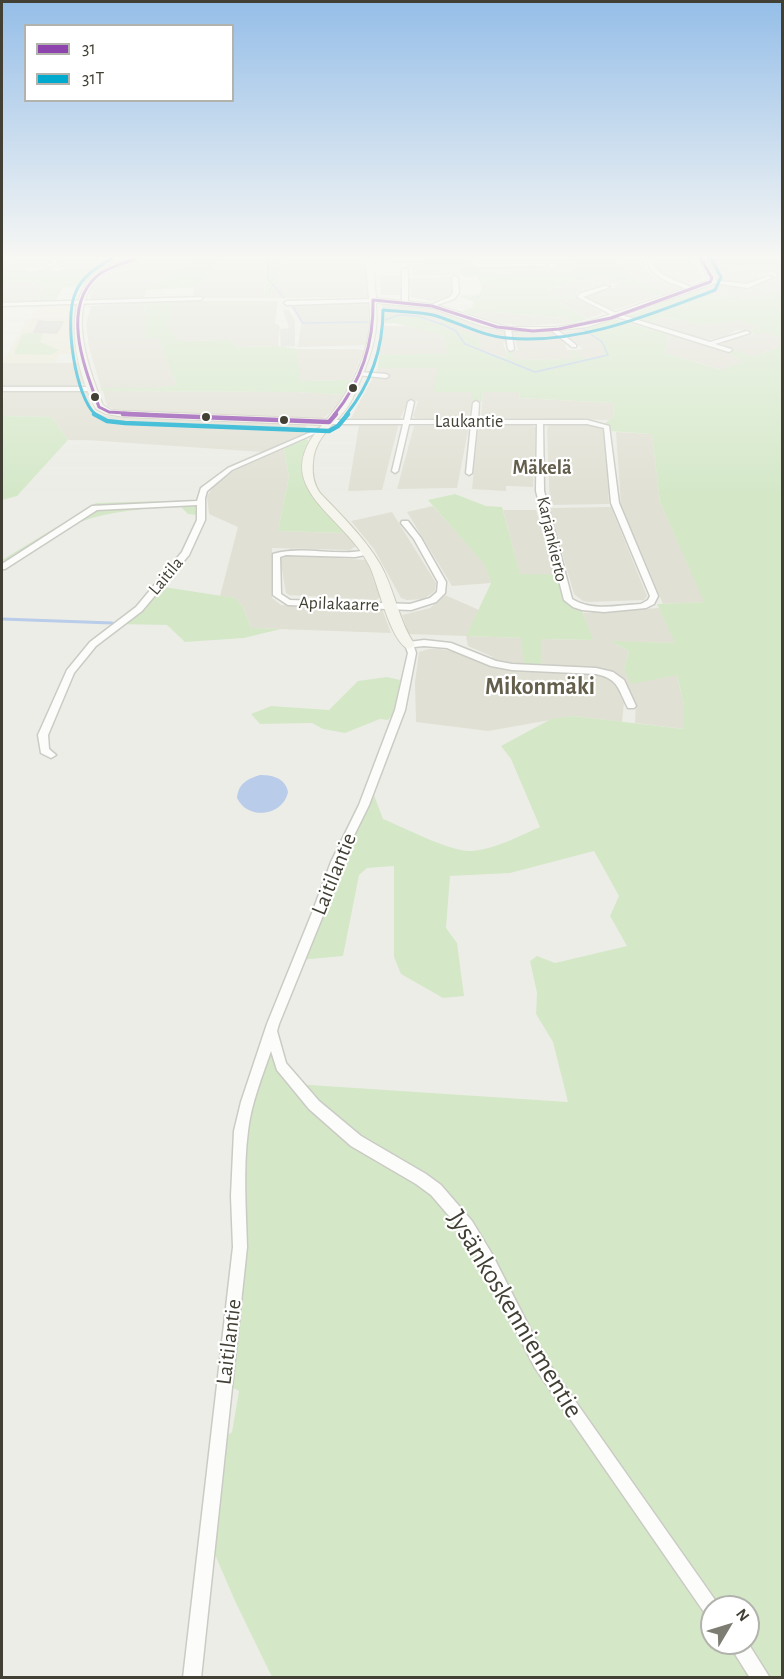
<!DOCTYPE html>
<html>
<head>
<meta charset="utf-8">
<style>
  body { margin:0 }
  #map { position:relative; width:784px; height:1679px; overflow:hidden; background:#edede7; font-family:"Alegreya Sans",sans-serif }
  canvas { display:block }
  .frame { position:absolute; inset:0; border:3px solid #424034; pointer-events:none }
  .legend { position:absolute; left:24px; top:24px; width:210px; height:78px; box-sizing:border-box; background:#fff; border:2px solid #b3b3ae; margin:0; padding:8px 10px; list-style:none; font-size:18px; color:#424034 }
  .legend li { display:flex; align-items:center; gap:12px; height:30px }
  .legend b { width:30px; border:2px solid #b3b3ae }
  .north { position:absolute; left:700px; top:1595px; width:60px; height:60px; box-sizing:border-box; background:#fff; border:2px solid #b3b3ae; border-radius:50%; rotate:52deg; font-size:16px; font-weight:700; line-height:24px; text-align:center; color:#424034 }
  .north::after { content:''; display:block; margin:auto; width:21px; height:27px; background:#7e7d73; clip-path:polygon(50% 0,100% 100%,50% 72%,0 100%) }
</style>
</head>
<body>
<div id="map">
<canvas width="784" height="1679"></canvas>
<div class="frame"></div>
<ul class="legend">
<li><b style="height:8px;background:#8e44ad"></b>31</li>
<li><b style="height:8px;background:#00a9ce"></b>31T</li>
</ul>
<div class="north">N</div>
</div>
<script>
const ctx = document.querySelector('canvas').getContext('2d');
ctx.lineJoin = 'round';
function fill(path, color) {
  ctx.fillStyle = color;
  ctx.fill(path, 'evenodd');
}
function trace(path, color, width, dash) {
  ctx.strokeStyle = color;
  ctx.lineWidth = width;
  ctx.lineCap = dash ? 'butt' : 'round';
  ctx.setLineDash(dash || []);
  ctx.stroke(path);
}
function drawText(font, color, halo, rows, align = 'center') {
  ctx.font = font + ' "Alegreya Sans",sans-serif';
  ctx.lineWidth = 4.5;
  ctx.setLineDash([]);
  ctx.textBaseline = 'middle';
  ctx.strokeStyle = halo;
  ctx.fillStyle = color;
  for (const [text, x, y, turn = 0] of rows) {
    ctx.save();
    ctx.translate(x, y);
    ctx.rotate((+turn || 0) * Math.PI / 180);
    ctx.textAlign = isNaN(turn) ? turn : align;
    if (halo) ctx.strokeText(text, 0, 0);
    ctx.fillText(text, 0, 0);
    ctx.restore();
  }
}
fill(new Path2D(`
  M18 259H54L42 268H8L3 262Z
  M62 259H131L107 269 65 268 60 267 58 262Z
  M144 259H195L147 290 144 299 91 301 90 294 94 285 102 279 114 271Z
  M281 259H365L370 297 270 298 278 282Z
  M478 259H569L572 264H482Z
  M615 259H642L651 275 678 286 679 289 667 293 629 277 623 264 617 263Z
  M651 259H692L703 277 695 283 685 284 662 275Z
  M226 260H266L264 298H193L194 287Z
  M411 263 461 267 463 275 413 276Z
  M754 265H775L782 268V291L777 294 758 285 777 275 772 272 757 276 759 278 743 285 720 283 715 274Z
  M479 267H573L576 273 481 274Z
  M380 276H401L404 295H381Z
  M451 277 454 292 451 296 432 301 411 297 409 278Z
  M590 277H613L625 282 591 288 558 299 545 291Z
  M17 280 39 284 45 288 36 302 2 301V285Z
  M628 284 657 296 615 310H608L586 297V295Z
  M712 285 747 288 755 286 775 296 746 298 691 292Z
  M576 298 602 312 601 314 588 319 560 303Z
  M172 301H278L275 323 280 326 278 346 239 347 228 340 179 341 168 326Z
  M144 302 147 339 158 337 177 385 157 388H101L89 347 86 324 91 306Z
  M369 302 368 345 298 347 301 324 290 304Z
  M389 302 433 308 453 315 437 322 422 315 382 313V304Z
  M482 311 565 318 573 323 520 326 498 323 473 315Z
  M662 317 704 325 741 320 758 328 748 331 736 330 725 337 706 340 648 323Z
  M464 319 505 332 508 342 503 343 508 358 481 351 448 326Z
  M384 326H406L445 336 447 353 379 355Z
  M581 328 597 339 605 349 602 358H580L576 350 583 349 562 333Z
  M551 331 564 341 567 350H571L575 359 513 360 511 351 518 350 513 332Z
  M765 331 782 339V346L753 357 723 345V342Z
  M668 334 722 351 745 361 722 370 665 353Z
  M297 349H359L364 351 351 380 299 381Z
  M2 363H80L85 383 79 386H2Z
  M378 368H439L473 392 469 419 415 418 413 416 418 401 409 400 400 419 351 418Z
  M4 391H87L92 410 98 414 107 416 215 422 307 424 303 434 262 452 86 440H68L52 417 2 416Z
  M103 391 298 392 345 395 341 403 325 417 317 419 118 411 107 406Z
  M483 392H519L520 398 613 403 614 417 610 420 481 418Z
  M396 424 398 427 382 490 348 491 359 425Z
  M467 425 469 426 457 488 397 489 414 426Z
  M484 425H529L536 427 533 487 506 486V491L472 489 478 430Z
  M550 425H597L604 430 609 504 550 505 547 432 548 426Z
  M616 432 652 434 660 502 705 602 663 604 621 505Z
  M284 448 289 477 278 531 346 533 356 546 350 550 272 548V598L281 605 382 609 391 633 251 628 243 607 235 598 220 596 238 527 209 514 207 496 214 486 235 470Z
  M433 506 486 565 491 583 452 586 407 512Z
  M611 507 647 596 644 600 588 602 583 601 574 594 549 508Z
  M503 510H536L555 575H520Z
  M392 512 436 583 435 591 424 599 407 600 401 598 374 549 351 521Z
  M290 555 366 560 380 597 376 600 289 595 286 593 280 559Z
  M445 595 479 610 467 636 521 638 542 665 540 639 592 640 583 613 659 608 676 643 612 642 629 651 624 669 677 675 684 706V729L635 723 636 701 624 702 622 722 573 716 488 731 416 722 415 682 419 652 429 649H440L460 653 480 662 493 657 468 646 466 636 409 634 402 615 430 608Z`), '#e1e0d4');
fill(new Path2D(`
  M78 305 73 317 31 318 39 306Z`), '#f0ecda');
fill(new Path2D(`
  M73 317 72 336 79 354H60L55 363H2L28 318Z`), '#ebead9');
fill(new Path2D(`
  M195 259H281L278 282 270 298H264L266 260H226L194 287 147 290Z
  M378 259H470L472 267H479L481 274 575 273 573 267H557L556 264H571L569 259H615L617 263 623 264 629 277 667 293 657 296 628 284 616 287 613 286 624 282C599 271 570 282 545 291L558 299 575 293 576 298 560 303 588 319 573 323 565 318 482 311 473 315 462 311 472 307 474 302 459 296 479 295 482 287 477 276 463 277 460 267 412 263V268L407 267V263L379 261Z
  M703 259H782V268C762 259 736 269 715 274Z
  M2 264 8 266 10 270 22 269 31 272 46 268 59 271 65 268 107 269 82 286 63 288 55 301 36 302 45 288C31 279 16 280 2 285Z
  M758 285 777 294 782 291V339L766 332 755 334 748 331 757 328 741 320 704 325 662 317 648 323 627 316 691 292 746 298 774 295 755 286Z
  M172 301 168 326 179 341 228 340 239 347 278 346 297 349 300 381 351 380 345 395 298 392 101 391V388H157L177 385 158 338 146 339 144 302Z
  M382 313 422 315 437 322 453 315 464 319 449 326 478 337 481 351 507 358 506 351H511L514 360 574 359 571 350H576L580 358H602L604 349 597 339 581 328 614 319 668 334 665 353 721 370 744 361 727 353 733 349 753 357 782 346V1677H272L235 1601 207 1536 216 1445 232 1432 239 1391 223 1383 235 1293 241 1131 272 1036 295 1084 568 1102 553 1042 536 1014 537 993 530 961 537 956 555 963 627 946 610 916 619 896 594 851 510 873 450 876 446 928 457 943 464 996 443 998 401 974 394 957V866L367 868 359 875 343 956 299 960 371 787 383 819C405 828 449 851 470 851 494 850 519 836 540 827L511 759 501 746 551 719 573 716 684 729V706L677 675 631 684 624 669 629 651 610 641 675 643 657 604 704 602 660 502 652 434 610 431 602 425 614 417 613 403 520 398 519 392H483L482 402 471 401 472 392H433L438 368H378L379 355 447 353 444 336 394 323H384ZM712 1607H748V1643H712Z
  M34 332 43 334 40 342 59 350 50 355 14 354 22 334Z
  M2 416 52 417 68 440 17 496 2 500Z
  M304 438 309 441C290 478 322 508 346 533L278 531 289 477 284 448Z
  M455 494 486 506 502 507 520 574 560 575 566 596 581 608 593 640 541 639 542 665 524 664 521 638 466 636 491 583 485 565 428 500Z
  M201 498 197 515 188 514 181 507H176C140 509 104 511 71 526 46 538 26 558 2 572V560L96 503 194 500Z
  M158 586 235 598 243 607 251 628 281 629 244 638 185 642 167 625 117 624 139 609Z
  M387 677 400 680 395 712 388 720 380 719 345 733 323 729 312 723 260 724 251 714 271 706 329 710 358 681Z`), '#d4e8c8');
fill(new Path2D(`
  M141 303 140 312 92 315 93 306Z
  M283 310H289L295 321V346L281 347 280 329 289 328Z`), '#dcdcd7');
fill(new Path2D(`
  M260 775C273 775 285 778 288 792 283 816 248 821 237 798 238 784 247 779 260 775Z`), '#b9cce9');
trace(new Path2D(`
  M268 259V279L284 298
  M291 304 303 323 368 322
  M385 320 399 315 418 316 444 325 456 331 465 344 535 372 608 355 602 342 582 328`), '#b9cce9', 1.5);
trace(new Path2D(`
  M2 619 112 623`), '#b9cce9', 3);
const building = new Path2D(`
  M39 321 48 322H63L57 333 34 332Z`);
fill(building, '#d7d6cf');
trace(building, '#d5d4cd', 1.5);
const street = new Path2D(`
  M56 259H61L51 267H47V265Z
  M471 259H475L479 264H546L548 265 546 266 478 267 473 265Z
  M646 259H650C659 279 677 279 695 289L690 290C672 283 652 279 646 259Z
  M405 268 408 270V301L405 303 402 301V270Z
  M455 276 458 278 459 293 454 299 431 307V305L450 297 453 293 452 278Z
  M768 276 773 277 748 288 707 282 710 280 747 284Z
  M605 286 610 287 583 297 618 314 710 342 747 331 750 333 715 344 731 349 732 350 729 352 614 316 577 297 581 293Z
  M203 297 201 300 2 306V303Z
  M375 299 373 302 287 305 284 303 287 301Z
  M508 327 511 329 514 349 511 351 508 349 505 329Z
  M551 328H555L576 345V347H572L551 330Z
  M359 372 386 374 389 376 386 378 357 375 356 374Z
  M2 387H93L96 389 93 391H2Z
  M411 400 414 402 410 420H471L473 403 476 401 479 403 478 420H587L609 426 619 503 658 596 654 604 646 608 604 612 582 610 573 607 564 600 536 491 537 424H477L472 473 469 475 466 473 471 424H409L398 471 395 473 392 471 403 424H329L326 422 329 420H404L408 402ZM543 424H587L604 428 611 503 650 596 648 600 641 604C618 605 593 612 572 599L544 491Z
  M318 429 323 430 232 470 207 491 205 498V520L189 555 142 611 96 646 74 673 48 735 49 749 56 755 51 758 41 753 38 735 67 670 90 642 136 607 182 552 197 520V505L97 510 5 569H2V564L92 506 197 501 201 488 228 468Z
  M402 521H408L421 538 446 582 445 593 436 602 411 610 288 605 273 595V554C304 545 336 557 367 550L371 552 370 554 355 557 286 555 280 557 281 594 290 600 410 604 430 598 437 592 438 582 414 539 401 523Z
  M424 640 451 643 496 661 512 664 596 668 613 672 624 680 636 706 634 708H628C618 689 619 679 596 674L512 670 491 666 447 648 424 646 414 647 416 653 405 710 369 805 341 862 324 913 279 1024 277 1031 286 1063 319 1101 361 1136 426 1174 441 1185 472 1221 492 1254 545 1358 720 1607H712V1618L706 1615 535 1368 482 1264 462 1231 431 1195 416 1184 351 1146 309 1109 277 1070 271 1051C262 1077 251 1104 248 1131 243 1169 246 1209 247 1247L201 1678H183L233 1247 231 1196 234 1131 241 1102 267 1024 312 913 331 862 359 805 395 710 408 653 405 645 409 642Z
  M728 1643H748L770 1678H750Z`);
const secondary = new Path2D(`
  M130 259H139C127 267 112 268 101 277 64 305 90 372 103 405L111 410 125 411 327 419C349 394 370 353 370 319 370 299 366 278 366 259H373L376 298 433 304 508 327H553L584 323 707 281 708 278 698 259H704L716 278 713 284 588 327 553 331H508L482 326 432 308 376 303C379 331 372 353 361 379 357 387 354 397 349 405 335 425 315 436 313 462 312 473 313 483 320 493 341 515 364 537 380 564 395 590 398 620 415 645L409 649C391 644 378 584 370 567 346 515 265 488 322 425L125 417 106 414 96 409C77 373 61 309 92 277 102 267 117 263 130 259Z`);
trace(street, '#cbcbc5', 3);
trace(secondary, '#ccccbe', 2);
fill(street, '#fcfcfb');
fill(secondary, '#f5f5ed');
trace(new Path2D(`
  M135 259C123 264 107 267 97 276 60 309 85 369 99 407L109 412 158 415
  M334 415C362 381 374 344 373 300L432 306 497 327 533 331 559 329 611 318 710 282 712 278 701 259`), '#8e44ad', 3);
trace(new Path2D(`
  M123 414 329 422 336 414`), '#8e44ad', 4.5);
trace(new Path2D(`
  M96 415C75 397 64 320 75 294 81 277 96 268 111 259
  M346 415C370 385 383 349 383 310 400 312 417 311 433 315 458 322 481 336 507 338 579 345 649 315 715 290L721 277 711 259`), '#00a9ce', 3);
trace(new Path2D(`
  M94 414 107 421 125 423 329 431 338 426 348 414`), '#00a9ce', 4.5);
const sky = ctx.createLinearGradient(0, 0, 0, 494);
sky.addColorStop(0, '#95bee8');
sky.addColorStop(0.52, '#f7f7f4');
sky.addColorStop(1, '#f7f7f400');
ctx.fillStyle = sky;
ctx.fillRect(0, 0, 784, 494);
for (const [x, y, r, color] of [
  [353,388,5,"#424034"],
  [95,397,5,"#424034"],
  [206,417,5,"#424034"],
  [284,420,5,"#424034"]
]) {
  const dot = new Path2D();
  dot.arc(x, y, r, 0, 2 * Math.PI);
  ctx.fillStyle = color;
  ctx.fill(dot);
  trace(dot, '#fff', 2);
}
drawText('18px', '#424034', '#fff', [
  ["Laukantie",469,422],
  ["Karjankierto",552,539,77],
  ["Laitila",166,576,-50],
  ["Apilakaarre",339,604,2]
]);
drawText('bold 20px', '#645f4c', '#fff', [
  ["Mäkelä",542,468]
]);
drawText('22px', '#424034', '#fff', [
  ["Laitilantie",334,874,-68],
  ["Laitilantie",229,1342,-83]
]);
drawText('bold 24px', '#645f4c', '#fff', [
  ["Mikonmäki",540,687]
]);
drawText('27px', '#424034', '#fff', [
  ["Jysänkoskenniementie",515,1314,59]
]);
</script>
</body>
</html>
